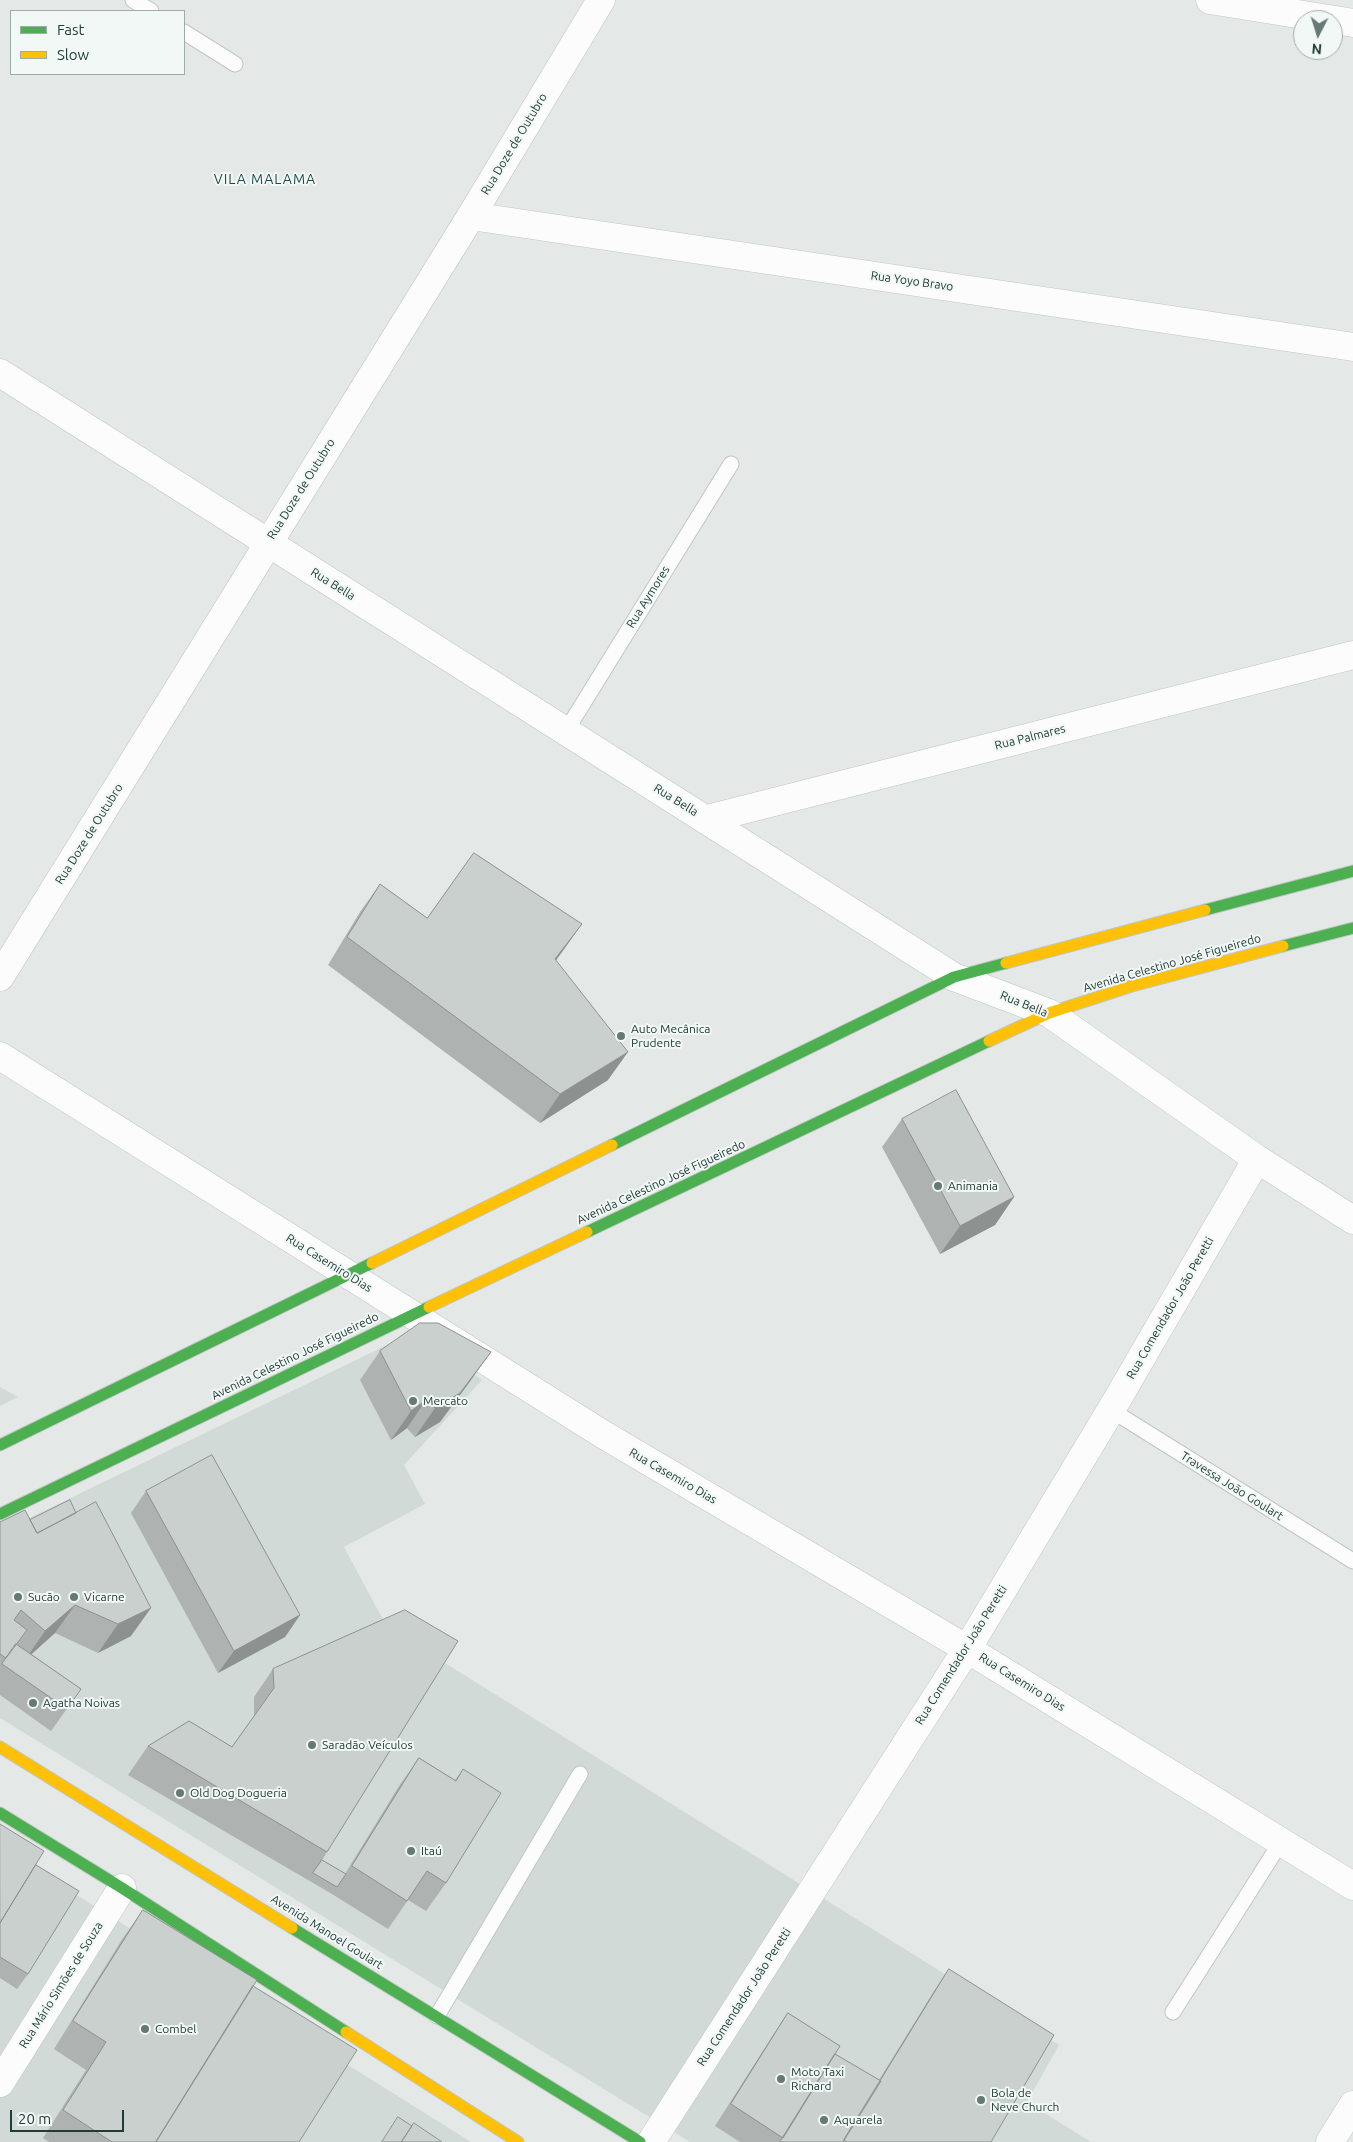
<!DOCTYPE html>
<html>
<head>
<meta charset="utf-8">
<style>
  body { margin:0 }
  #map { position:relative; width:1353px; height:2142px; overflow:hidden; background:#e4e9e7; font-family:Ubuntu,sans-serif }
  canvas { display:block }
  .legend { position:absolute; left:10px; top:10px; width:175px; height:65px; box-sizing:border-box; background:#f2f8f6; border:1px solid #9eadaa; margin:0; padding:6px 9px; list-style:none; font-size:15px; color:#213c38 }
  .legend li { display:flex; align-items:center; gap:10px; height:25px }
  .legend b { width:25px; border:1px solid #9eadaa }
  .north { position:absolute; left:1293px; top:10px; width:50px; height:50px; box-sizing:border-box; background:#f2f8f6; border:1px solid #9eadaa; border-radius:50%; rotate:185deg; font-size:14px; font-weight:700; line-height:20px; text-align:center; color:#213c38 }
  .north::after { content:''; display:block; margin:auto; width:18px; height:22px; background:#657975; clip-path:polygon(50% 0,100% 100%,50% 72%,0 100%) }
  .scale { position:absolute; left:10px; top:2110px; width:114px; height:22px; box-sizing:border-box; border:2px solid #213c38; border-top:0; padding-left:6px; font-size:15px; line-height:18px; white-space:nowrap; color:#213c38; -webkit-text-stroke:4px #f2f8f6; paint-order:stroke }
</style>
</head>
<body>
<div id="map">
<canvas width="1353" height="2142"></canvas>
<ul class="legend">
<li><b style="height:6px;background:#4caf50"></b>Fast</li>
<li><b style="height:6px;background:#ffc107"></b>Slow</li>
</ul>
<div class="north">N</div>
<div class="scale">20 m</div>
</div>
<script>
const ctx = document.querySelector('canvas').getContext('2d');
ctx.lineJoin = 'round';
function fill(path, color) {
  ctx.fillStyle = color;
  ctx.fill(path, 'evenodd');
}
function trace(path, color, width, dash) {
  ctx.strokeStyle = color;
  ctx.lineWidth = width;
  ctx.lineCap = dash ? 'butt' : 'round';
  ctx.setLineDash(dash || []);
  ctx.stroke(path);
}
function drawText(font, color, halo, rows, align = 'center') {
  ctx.font = font + ' Ubuntu,sans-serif';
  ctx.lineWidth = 4;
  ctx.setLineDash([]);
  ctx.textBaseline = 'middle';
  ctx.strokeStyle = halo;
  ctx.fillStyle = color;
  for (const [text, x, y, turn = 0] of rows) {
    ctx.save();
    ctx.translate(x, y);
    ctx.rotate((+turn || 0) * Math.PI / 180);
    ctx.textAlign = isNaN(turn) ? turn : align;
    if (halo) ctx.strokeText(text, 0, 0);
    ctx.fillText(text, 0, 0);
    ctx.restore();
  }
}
fill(new Path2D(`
  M414 1332 482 1380 404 1465 425 1504 344 1547 387 1627 1059 2045 1027 2102 1091 2142H690L0 1718V1532Z
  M0 1387 18 1397 0 1406Z
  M0 1847 471 2142H0Z`), '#d1dad7');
const lane = new Path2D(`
  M133 0 151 11
  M184 32 235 64
  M566 731 731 464
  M1111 1410 1353 1561
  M1173 2012 1281 1842
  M437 2016 580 1774`);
const street = new Path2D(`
  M1210 0 1353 23
  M471 216 1353 347
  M0 373 954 977 1049 1013 1257 1159 1353 1220
  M707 819 1353 655
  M0 977 471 216 601 0
  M0 1056 604 1435 967 1649 1353 1886
  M0 2083 122 1888
  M651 2142 967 1649 1111 1410 1257 1159
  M1330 2142 1353 2105`);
const fast = new Path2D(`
  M1205 910 1353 871
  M1283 946 1353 928
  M612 1145 954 977 1006 963
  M587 1232 989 1041
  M0 1445 372 1263
  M0 1514 429 1307
  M0 1813 122 1888 346 2032
  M292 1928 640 2142`);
const slow = new Path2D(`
  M1006 963 1205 910
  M989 1041 1049 1013 1132 986 1283 946
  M372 1263 612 1145
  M429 1307 587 1232
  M0 1747 292 1928
  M346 2032 518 2142`);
trace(lane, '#c1c6c4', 17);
trace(street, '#c1c6c4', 29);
trace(fast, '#bfc6c4', 13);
trace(slow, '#bfc6c4', 13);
trace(lane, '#fbfcfb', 15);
trace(street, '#fbfcfb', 28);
trace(fast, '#4caf50', 11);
trace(slow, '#ffc107', 11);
fill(new Path2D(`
  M380 884 427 918 582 924 556 960 608 1080 540 1123 328 965 360 912Z
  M902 1119 1014 1197 995 1225 940 1254 882 1147Z
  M380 1351 471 1380 440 1422 415 1437 407 1428 391 1440 360 1380Z
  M146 1491 300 1615 285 1637 218 1673 131 1513Z
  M30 1520 131 1636 98 1653 55 1633 31 1654 81 1689 51 1731 0 1695V1522Z
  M273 1669 327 1852 322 1860 345 1874 399 1786 419 1758 455 1780 463 1769 446 1883 426 1911 408 1900 388 1929 332 1894 128 1775 148 1746 232 1747 254 1716V1697Z
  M0 1824 36 1865 28 1974 17 1989 0 1978Z
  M143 1910 253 1986 299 2142H49L43 2138 86 2070 54 2049 123 1938Z
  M949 1969 991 2142H740L715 2126 773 2035 788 2013 835 2054 879 2080 934 1991Z`), '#aeb3b1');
fill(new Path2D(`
  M582 924 562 952 536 988 555 959Z
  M628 1052 608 1080 540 1123 560 1094Z
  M1014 1197 995 1225 940 1254 960 1226Z
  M491 1352 471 1380 440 1422 415 1437 435 1408Z
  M426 1400 407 1428 391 1440 411 1411Z
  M75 1605 55 1633 25 1660 45 1631Z
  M151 1608 131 1636 98 1653 118 1624Z
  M300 1615 285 1637 218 1673 234 1651Z`), '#8d9290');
const building = new Path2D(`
  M474 853 582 924 555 959 628 1052 560 1094 347 937 380 884 427 918Z
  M956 1090 1014 1197 960 1226 902 1119Z
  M420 1323H438L491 1352 460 1393 435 1408 426 1400 411 1411 380 1351Z
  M212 1455 300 1615 234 1651 146 1491Z
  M70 1500 76 1513 37 1533 30 1520Z
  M96 1502 151 1608 118 1624 75 1605 45 1631 21 1610 14 1620 27 1630 6 1658 0 1654V1522L25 1510 37 1533Z
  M405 1610 458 1641 327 1852 148 1746 189 1721 232 1747 274 1688 273 1669Z
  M16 1644 81 1689 67 1709 2 1664Z
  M419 1758 456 1781 463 1769 501 1793 446 1883 427 1871 407 1901 352 1866Z
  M0 1824 44 1851 0 1923Z
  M322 1860 346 1874 337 1887 313 1873Z
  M36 1865 79 1891 28 1974 0 1957V1923Z
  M143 1910 257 1980 156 2142H112L63 2110 106 2042 73 2021Z
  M949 1969 1054 2035 991 2142H847L844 2140Z
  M253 1986 357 2050 299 2142H156Z
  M788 2013 840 2046 783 2138 731 2104Z
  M835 2054 881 2081 843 2142H780Z
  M398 2117 412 2126 401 2142H382Z
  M414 2123 442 2142H402Z`);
fill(building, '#cad0ce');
trace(building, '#8d9290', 1);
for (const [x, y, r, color] of [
  [621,1036,5,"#657975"],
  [938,1186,5,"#657975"],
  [413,1401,5,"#657975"],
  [18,1597,5,"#657975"],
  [74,1597,5,"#657975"],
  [33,1703,5,"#657975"],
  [312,1745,5,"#657975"],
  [180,1793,5,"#657975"],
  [411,1851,5,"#657975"],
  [145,2029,5,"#657975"],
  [781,2079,5,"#657975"],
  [981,2100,5,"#657975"],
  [824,2120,5,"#657975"]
]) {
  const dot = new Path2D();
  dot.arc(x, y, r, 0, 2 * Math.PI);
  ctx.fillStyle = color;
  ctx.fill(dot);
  trace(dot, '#f2f8f6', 2);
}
drawText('12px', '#213c38', '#f2f8f6', [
  ["Rua Doze de Outubro",514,144,-59],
  ["Rua Yoyo Bravo",912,281,8],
  ["Rua Doze de Outubro",301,489,-58],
  ["Rua Bella",333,584,32],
  ["Rua Aymores",648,597,-58],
  ["Rua Palmares",1030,737,-14],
  ["Rua Bella",676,800,32],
  ["Rua Doze de Outubro",89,834,-58],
  ["Avenida Celestino José Figueiredo",1172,963,-16],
  ["Rua Bella",1024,1004,22],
  ["Avenida Celestino José Figueiredo",661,1182,-25],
  ["Rua Casemiro Dias",329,1263,32],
  ["Rua Comendador João Peretti",1170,1308,-60],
  ["Avenida Celestino José Figueiredo",295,1356,-26],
  ["Rua Casemiro Dias",673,1476,30],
  ["Travessa João Goulart",1232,1486,32],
  ["Rua Comendador João Peretti",961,1655,-58],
  ["Rua Casemiro Dias",1022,1682,32],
  ["Avenida Manoel Goulart",327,1932,32],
  ["Rua Mário Simões de Souza",61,1985,-58],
  ["Rua Comendador João Peretti",744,1997,-57]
]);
drawText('12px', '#213c38', '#f2f8f6', [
  ["Auto Mecânica",631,1029],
  ["Prudente",631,1043],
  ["Animania",948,1186],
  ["Mercato",423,1401],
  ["Sucão",28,1597],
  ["Vicarne",84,1597],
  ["Agatha Noivas",43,1703],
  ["Saradão Veículos",322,1745],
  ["Old Dog Dogueria",190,1793],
  ["Itaú",421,1851],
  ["Combel",155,2029],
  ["Moto Taxi",791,2072],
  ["Richard",791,2086],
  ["Bola de",991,2093],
  ["Neve Church",991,2107],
  ["Aquarela",834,2120]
], 'left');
ctx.letterSpacing = '1px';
drawText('14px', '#1d4e49', '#f2f8f6', [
  ["VILA MALAMA",265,179]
]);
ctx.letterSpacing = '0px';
</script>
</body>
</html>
